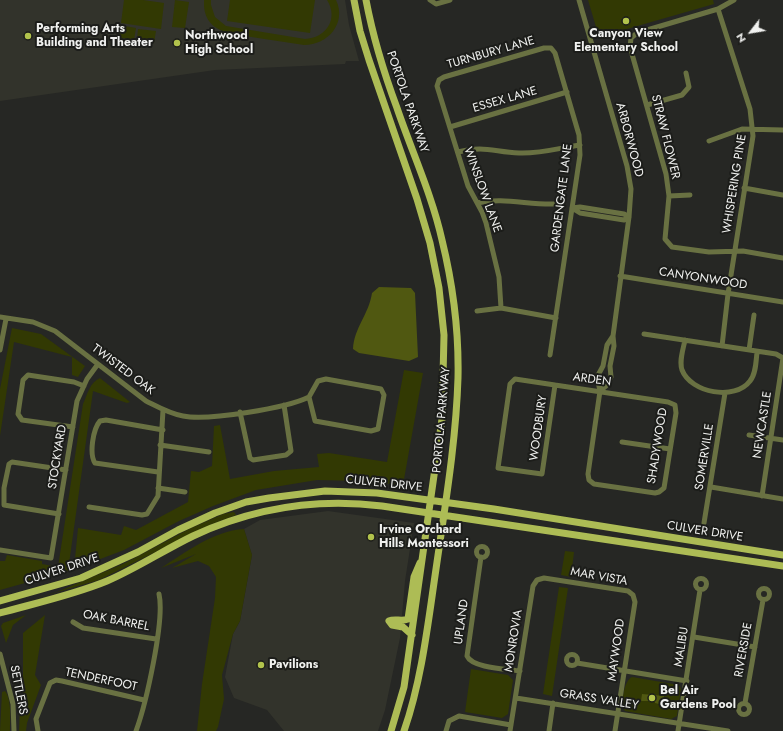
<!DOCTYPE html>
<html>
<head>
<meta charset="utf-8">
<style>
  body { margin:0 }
  #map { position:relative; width:783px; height:731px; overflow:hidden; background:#262724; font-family:Jost,sans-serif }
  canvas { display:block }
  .north { position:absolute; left:731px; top:12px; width:40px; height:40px; -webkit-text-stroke:3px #1c1d1a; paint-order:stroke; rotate:239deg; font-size:11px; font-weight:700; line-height:16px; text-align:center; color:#f0f1ef }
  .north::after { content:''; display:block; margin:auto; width:14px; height:18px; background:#f0f1ef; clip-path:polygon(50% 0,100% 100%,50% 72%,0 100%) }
</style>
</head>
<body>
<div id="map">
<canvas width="783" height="731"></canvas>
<div class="north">N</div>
</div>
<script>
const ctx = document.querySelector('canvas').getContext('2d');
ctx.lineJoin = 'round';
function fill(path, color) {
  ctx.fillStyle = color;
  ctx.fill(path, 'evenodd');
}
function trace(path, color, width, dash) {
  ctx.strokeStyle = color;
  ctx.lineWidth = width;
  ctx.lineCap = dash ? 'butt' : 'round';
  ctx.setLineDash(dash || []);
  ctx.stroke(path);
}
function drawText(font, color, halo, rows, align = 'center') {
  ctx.font = font + ' Jost,sans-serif';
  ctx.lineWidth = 4;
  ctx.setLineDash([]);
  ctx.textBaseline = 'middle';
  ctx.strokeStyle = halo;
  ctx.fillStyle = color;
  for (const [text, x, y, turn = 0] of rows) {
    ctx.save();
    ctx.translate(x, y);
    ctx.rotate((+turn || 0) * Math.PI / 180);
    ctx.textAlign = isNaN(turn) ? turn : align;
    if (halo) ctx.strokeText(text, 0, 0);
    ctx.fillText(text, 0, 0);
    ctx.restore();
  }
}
fill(new Path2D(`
  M0 0H345L349 25 359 61H346L345 64 215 70 0 101Z
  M328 511 414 523 405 581 400 638 385 710 378 731H284L267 710 234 698 225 677 233 634 240 621 252 555 244 529 260 520Z`), '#32332b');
fill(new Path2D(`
  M124 0H143L164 3 161 29 121 23Z
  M175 0 189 2 185 28 172 27Z
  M204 0H211V5L215 17 226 26 305 39C326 38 339 19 327 0H336C347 23 328 45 304 45 289 43 273 40 258 38 233 34 202 34 204 0Z
  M230 0H315L310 33 227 21Z
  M588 0H713L714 4 599 37Z
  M119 25 136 28 134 40 117 37Z
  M138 29 156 31 154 43 137 40Z
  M12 328 41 334 85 366 78 377 72 375V357L14 342 0 436V389Z
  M404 370 423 373 403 485 360 481 317 480 256 490 213 506 179 521 124 550 74 569 78 528 121 535 124 526 136 530 188 502 191 471 199 472 212 466 214 426 220 425 230 479 274 471 319 467 317 454 329 453 387 462Z
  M100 378 130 402 127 403 93 391 68 571 0 590V561H5L7 555 42 561V564L58 567 83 404C87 395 90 382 100 378Z
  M234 512 236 515 212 524 99 580 0 609 57 592 125 563 189 529 223 514Z
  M244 529 252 555 240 621 233 634 222 675 224 699 218 727 216 731H197L202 684 215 598 216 577 209 566 198 561 172 568 196 554 161 568C186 552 213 531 244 529Z
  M565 551 574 552 571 577 561 575Z
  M559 587 568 588 552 696 543 694Z
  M26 615 13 625 6 643 1 626 3 623Z
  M45 615 35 675 41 685 27 723 26 731H19L20 708 23 699V633Z
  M471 669 508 675 513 680 508 714 502 718 465 712Z
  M632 677 679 685 681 689 677 716 671 719 625 711C620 705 624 680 632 677Z
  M5 691C12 700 10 720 10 731H0L2 692Z`), '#323903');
fill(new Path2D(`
  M379 287 411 288 415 293 418 357 409 361 359 353 353 349C354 328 369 314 372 293Z
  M642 694 664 696 663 705 655 703V701H641Z`), '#505811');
trace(new Path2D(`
  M430 0 436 4 450 0
  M579 0 627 166 631 189 629 217 613 336 614 346 610 366 611 377 607 385 600 391
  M734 0 718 9 637 33 631 38 630 47 666 174 669 196 665 239 672 247 709 252 743 251 783 258
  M718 9 750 109 753 136 728 294 722 346
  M647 105 682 95 689 87 686 73
  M450 127 567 92
  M709 141 742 129 783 130
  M458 152C484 145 494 152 519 153 539 154 560 148 580 145
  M744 188 783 195
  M669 196 690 195
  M478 203C502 197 529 205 554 204
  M572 208 580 213 624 220 629 217
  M572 208 580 207 624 214 629 217
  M620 276 783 302
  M501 308 499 277 486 223 482 212 468 186 437 86 439 80 444 77 544 48H551L555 53 579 135 580 155 550 355
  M477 311 501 308 556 318
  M0 317 33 322 55 331 146 401C158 407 170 414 183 416 208 421 287 408 309 397
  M644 334 776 354 783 358
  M685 340C683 350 679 361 682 370 691 393 735 401 750 381 756 374 756 361 757 352
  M0 350 6 319
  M749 350 754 315
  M326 379 381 389 384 395 378 429 371 431 315 421 309 397 318 381Z
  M555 385 542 474 498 468 510 384 515 379 668 402 675 405 676 413 664 488 659 492 655 493 594 484 589 480 588 474 600 391 597 377 603 366 607 345 613 336
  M240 412 250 458 253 460 286 455 291 451 284 405
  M73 427 22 420 18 414 23 380 28 375 74 382 84 386
  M749 435 783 440
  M622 442 670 449
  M160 445 209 452
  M158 472 95 463C89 454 93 429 100 421L106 420 163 430
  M711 487 783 499
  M158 488 185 492
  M762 496 783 358
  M89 507 142 515 147 514 158 496 163 410
  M59 514 4 505V488L9 464 12 462 66 470
  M704 523 725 393
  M476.5 552a5.5 5.5 0 1 1 11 0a5.5 5.5 0 1 1-11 0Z
  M0 550 51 558 77 401 87 379 98 364
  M481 557 467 656C472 668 507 669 520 671
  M695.5 584a5.5 5.5 0 1 1 11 0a5.5 5.5 0 1 1-11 0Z
  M758.5 594a5.5 5.5 0 1 1 11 0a5.5 5.5 0 1 1-11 0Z
  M73 622 83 628 156 639
  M694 637 755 647
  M0 654 13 704 14 731
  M566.5 660a5.5 5.5 0 1 1 11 0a5.5 5.5 0 1 1-11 0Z
  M577 663 687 681
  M516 698 728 731
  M745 703 763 600
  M738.5 709a5.5 5.5 0 1 1 11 0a5.5 5.5 0 1 1-11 0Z
  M38 731 36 719 50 683 56 680 62 681 144 700
  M136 731C146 704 165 620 159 594
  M446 731 449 721 459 716 511 725
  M510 731 533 586 537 580 544 578 628 591 633 595 635 602 615 731
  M549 731 553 703
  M678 731 700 590`), '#697142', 5);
trace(new Path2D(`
  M354 0 360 31 369 60 417 199 430 243 439 288 444 335 442 419 404 687 391 731
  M366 0C373 37 384 73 397 108 412 152 432 195 442 240 453 285 459 332 458 378 456 442 445 506 436 569 428 623 422 679 404 731
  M0 601 81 578 138 552 178 530 215 513 246 502 269 498 325 491 377 493 494 509 783 555
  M0 613C36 603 73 595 107 581 137 568 164 550 193 536 253 508 317 498 382 506L783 566
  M389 621C395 618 401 622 408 619L414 577 420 563
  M389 621 392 625 403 627 412 635`), '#adbc55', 7);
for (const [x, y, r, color] of [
  [626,21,4,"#b2c34c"],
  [28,36,4,"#b2c34c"],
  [177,43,4,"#b2c34c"],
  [371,537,4,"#b2c34c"],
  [261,665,4,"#b2c34c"],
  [652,698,4,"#b2c34c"]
]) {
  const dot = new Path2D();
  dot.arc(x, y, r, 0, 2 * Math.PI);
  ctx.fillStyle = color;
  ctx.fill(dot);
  trace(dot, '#1c1d1a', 1.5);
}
drawText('bold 12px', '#f0f1ef', '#1c1d1a', [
  ["Performing Arts",36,29],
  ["Building and Theater",36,43],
  ["Canyon View",626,34,"center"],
  ["Elementary School",626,48,"center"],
  ["Northwood",185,36],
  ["High School",185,50],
  ["Irvine Orchard",379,530],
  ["Hills Montessori",379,544],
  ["Pavilions",269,665],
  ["Bel Air",660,691],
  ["Gardens Pool",660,705]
], 'left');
drawText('12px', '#f0f1ef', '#1c1d1a', [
  ["TURNBURY LANE",491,53,-16],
  ["ESSEX LANE",505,100,-16],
  ["PORTOLA PARKWAY",407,102,71],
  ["STRAW FLOWER",665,137,76],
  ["ARBORWOOD",629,140,75],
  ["WHISPERING PINE",735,184,-81],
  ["WINSLOW LANE",482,190,70],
  ["GARDENGATE LANE",562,198,-83],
  ["CANYONWOOD",703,279,9],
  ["TWISTED OAK",123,370,37],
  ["ARDEN",592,380,8],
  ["PORTOLA PARKWAY",442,420,-85],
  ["NEWCASTLE",763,425,-81],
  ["WOODBURY",539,428,-82],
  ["SHADYWOOD",658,446,-81],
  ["STOCKYARD",58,457,-81],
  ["SOMERVILLE",705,457,-81],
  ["CULVER DRIVE",384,484,6],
  ["CULVER DRIVE",705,532,9],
  ["CULVER DRIVE",62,570,-18],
  ["MAR VISTA",599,577,10],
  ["OAK BARREL",116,621,11],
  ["UPLAND",462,622,-82],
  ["MONROVIA",514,641,-81],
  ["MALIBU",682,647,-81],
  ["MAYWOOD",617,650,-82],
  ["RIVERSIDE",744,650,-80],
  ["TENDERFOOT",101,680,12],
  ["SETTLERS",18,690,79],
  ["GRASS VALLEY",599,700,9]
]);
</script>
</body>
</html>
